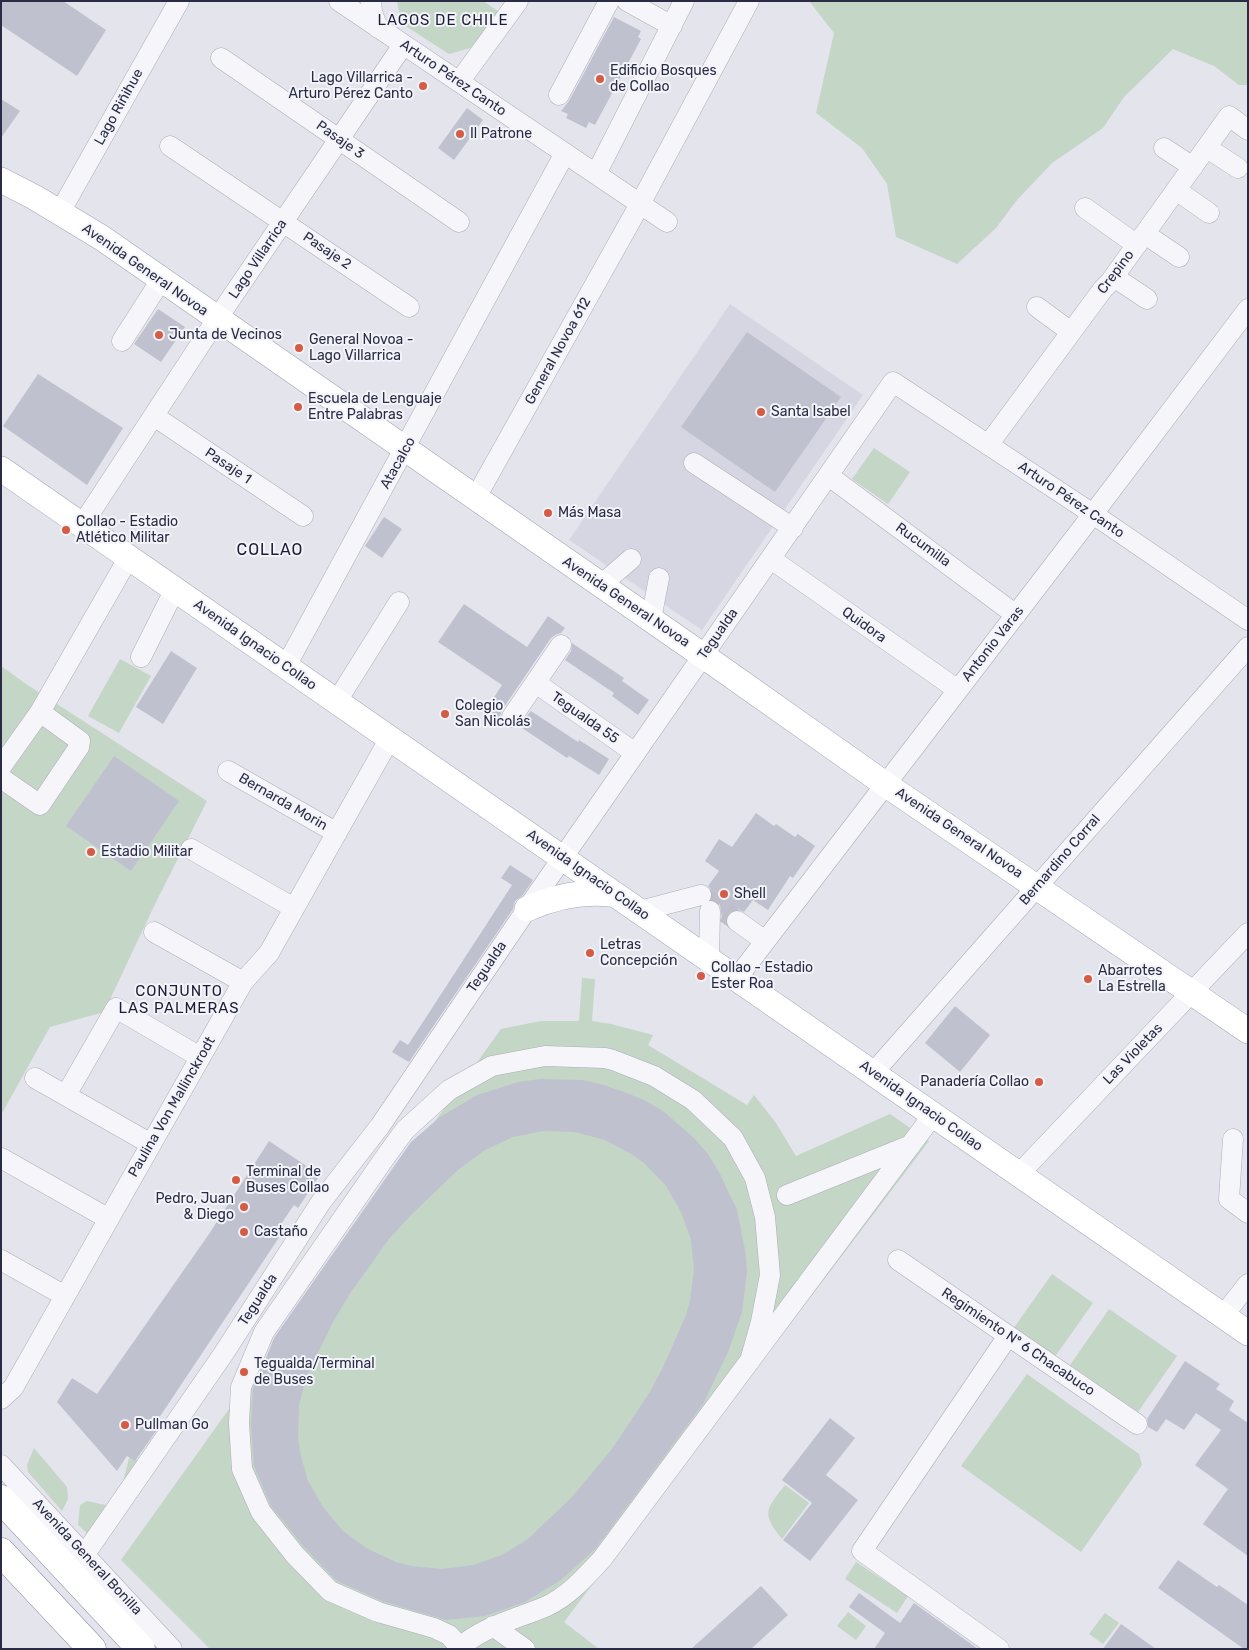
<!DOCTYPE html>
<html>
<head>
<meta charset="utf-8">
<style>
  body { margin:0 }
  #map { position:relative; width:1249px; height:1650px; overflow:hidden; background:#e3e4ec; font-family:Rubik,sans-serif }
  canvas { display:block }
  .frame { position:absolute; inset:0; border:2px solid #2a2c45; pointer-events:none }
</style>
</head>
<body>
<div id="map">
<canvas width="1249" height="1650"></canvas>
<div class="frame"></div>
</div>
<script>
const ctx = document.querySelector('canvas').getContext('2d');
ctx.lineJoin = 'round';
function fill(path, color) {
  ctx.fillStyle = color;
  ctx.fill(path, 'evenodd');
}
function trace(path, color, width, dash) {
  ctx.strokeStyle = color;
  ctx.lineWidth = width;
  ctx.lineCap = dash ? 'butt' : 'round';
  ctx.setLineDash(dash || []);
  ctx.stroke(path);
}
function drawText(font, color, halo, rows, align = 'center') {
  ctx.font = font + ' Rubik,sans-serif';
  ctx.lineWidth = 4;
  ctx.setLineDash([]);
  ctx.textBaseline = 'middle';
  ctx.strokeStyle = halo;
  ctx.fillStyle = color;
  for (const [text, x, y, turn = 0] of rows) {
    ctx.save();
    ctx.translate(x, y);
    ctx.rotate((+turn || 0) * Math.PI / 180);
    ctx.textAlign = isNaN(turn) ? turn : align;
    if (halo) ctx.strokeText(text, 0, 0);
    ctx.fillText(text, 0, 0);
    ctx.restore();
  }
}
fill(new Path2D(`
  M730 304 863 395 702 630 569 540Z`), '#d5d6e1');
fill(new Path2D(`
  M397 1H483L501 13 470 48 449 54 401 23Z
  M809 1H1248V85H1239L1214 66 1173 49 1124 97 1103 128 1052 163 1017 200 996 228 957 264 896 237 887 184 862 148 816 113 834 33Z
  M874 448 910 472 888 504 852 479Z
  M120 659 151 676 119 733 88 716Z
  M1 666 26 684 207 801 155 904 104 1012 50 1027 1 1115Z
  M582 978 595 979 592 1021 611 1024 653 1035 648 1045 747 1105 754 1095 776 1123 796 1156 890 1114 929 1141 564 1622 599 1649H210L121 1560 501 1029 541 1021H579Z
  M1052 1274 1093 1303 1054 1358 1013 1329Z
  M1109 1309 1177 1356 1138 1412 1070 1365Z
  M1027 1374 1139 1454 1142 1465 1081 1552 961 1466Z
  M34 1448 67 1487 68 1499 62 1511 28 1472 27 1465Z
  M131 1450 130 1455 133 1459 140 1461 144 1458 97 1532 88 1534 78 1525 80 1505 87 1501 110 1506 125 1484 123 1482Z
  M785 1485 809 1503 782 1539C761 1513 766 1509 785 1485Z
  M856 1562 908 1596 897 1613 845 1579Z
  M848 1612 866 1626 856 1640 837 1626Z
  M1105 1613 1119 1623 1103 1644 1089 1634Z`), '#c4d6c5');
fill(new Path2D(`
  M1 1H63L106 30 77 76 1 25Z
  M614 17 641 31 638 37 641 39 595 125 589 122 586 128 566 118 568 114 561 111 569 101Z
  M1 99 20 111 1 138Z
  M467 108 483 120 454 160 438 148Z
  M158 309 185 327 161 362 134 344Z
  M747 332 841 397 775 492 681 427Z
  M38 374 123 428 87 485 3 426Z
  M384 517 402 529 382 558 365 546Z
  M464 604 527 647 548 616 565 628 561 633 555 635 551 638 502 710 500 716 501 722 499 725 483 714 502 685 438 642Z
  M572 643 624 678 622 681 649 700 638 715 612 696 614 693 565 660 571 651Z
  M171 651 197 668 163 724 136 707Z
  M531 711 578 742 579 740 609 759 599 775 569 756 567 758 519 726Z
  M114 756 179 801 131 871 66 826Z
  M756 813 774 826 776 824 795 837 798 834 815 846 793 878 790 876 768 910 753 900 744 912 738 909 732 910 728 914 726 922 722 919 720 905 712 899 713 892 708 886 719 871 705 861 719 839 732 847Z
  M510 865 533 880 522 896 515 901 513 909 409 1062 392 1052 400 1040 408 1045 512 885 501 878Z
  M955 1006 990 1035 960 1072 925 1043Z
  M540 1079 583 1080 604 1085 624 1092 644 1100 663 1111 694 1138 708 1154 719 1172 737 1210 745 1250 747 1271 742 1312 728 1352 703 1404 596 1548 561 1580 525 1602 485 1616 446 1620 382 1601 337 1581 304 1547 271 1506 254 1466 251 1423 253 1390 274 1338 411 1142 440 1117 477 1095 518 1082ZM544 1131 575 1132 605 1140 633 1155 645 1164 666 1186 681 1212 691 1240 694 1270 690 1300 686 1315 665 1363 650 1392 612 1449 572 1497 528 1539 502 1555 473 1565 442 1569 411 1566 396 1562 368 1549 343 1531 323 1507 308 1481 300 1452 298 1437 299 1406 306 1377 334 1320 351 1292 389 1239 411 1215 458 1170 485 1150 513 1137Z
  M269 1141 320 1175 298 1208 294 1205 279 1227 284 1230 155 1424 159 1427 135 1461 127 1456 117 1471 57 1402 72 1378 97 1394 209 1234Z
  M1185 1361 1220 1384 1216 1389 1234 1401 1229 1410 1248 1423V1556L1203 1524 1228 1489 1195 1465 1221 1430 1196 1413 1184 1430 1166 1419 1157 1432 1148 1427 1147 1419Z
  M830 1418 855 1438 826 1475 858 1500 810 1561 783 1540 812 1503 782 1480Z
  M1178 1560 1217 1587 1219 1585 1248 1605V1649H1244L1158 1588Z
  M761 1586 788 1615 751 1649H691Z
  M859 1593 900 1623 914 1603 978 1649H874L885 1633 849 1607Z
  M1121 1624 1156 1649H1103Z`), '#c0c1cf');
trace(new Path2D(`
  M701 895 737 921`), '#bebfcb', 20, [20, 10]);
const minor = new Path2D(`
  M339 1 667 222
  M371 1 372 12 378 28
  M627 1 672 26
  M221 58 459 222
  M459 82 518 1
  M559 95 609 1
  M170 146 409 307
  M1164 148 1193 167
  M1207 148 1238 168
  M596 174 684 1
  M1176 190 1209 213
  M1085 208 1137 245
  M60 212 179 1
  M1145 234 1179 257
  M1114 277 1147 299
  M1037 307 1071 332
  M122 341 161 280
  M154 416 303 516
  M988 445 1103 289 1110 282 1229 116 1248 130
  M694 463 793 528
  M829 476 1016 615
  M475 499 640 204 749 1
  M82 525 217 319 403 45
  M771 559 958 690
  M601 585 631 559
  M651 619 659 578
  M141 657 175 589
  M286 666 565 153
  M536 683 635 753
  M337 701 399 602
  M512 717 561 645
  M1 767 40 712 129 557
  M228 771 337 833
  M1 778 40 805 79 747 80 741 40 712
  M191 849 294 908
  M640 911 701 895
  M737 921 765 941
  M154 932 243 982
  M709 959 710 911
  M737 978 1093 514 1248 309
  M873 1073 1248 647
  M35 1078 151 1144
  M66 1095 116 1008 200 1057
  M1233 1139 1229 1199 1248 1213
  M1 1158 109 1219
  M1019 1174 1248 933
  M787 1195 911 1145
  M1 1260 65 1296
  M898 1260 1137 1424
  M1223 1316 1248 1284
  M1 1399 13 1388 243 982 269 953 390 738
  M1 1465 172 1649
  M85 1554 224 1353 321 1202 380 1126 527 909 893 382 1093 514 1248 620
  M493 1626 525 1649
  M460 1647 449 1635 434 1628 378 1612 330 1591 295 1555 261 1512 242 1469 239 1423 241 1387 264 1332 386 1156 405 1130 449 1090 492 1066 545 1056 605 1058 613 1060 654 1076 693 1100 733 1138 755 1178 765 1217 770 1275 761 1322 750 1361
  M458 1649C483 1626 517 1619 547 1606 570 1595 586 1576 602 1559L933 1115
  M999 1649 862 1551 1008 1336`);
const major = new Path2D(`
  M1 180 34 197 102 238 715 664 885 784 1248 1031
  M1 469 1248 1333
  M527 909C556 896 584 890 616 895`);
const highway = new Path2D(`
  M1 1499 141 1649
  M1 1552 92 1649`);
trace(minor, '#acadba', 21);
trace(major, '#a2a4b8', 26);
trace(highway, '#8a8ca3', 29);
trace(minor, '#f6f6fa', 20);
trace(major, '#fff', 25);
trace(highway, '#fff', 28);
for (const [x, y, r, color] of [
  [600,79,5,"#d45c45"],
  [423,86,5,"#d45c45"],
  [460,134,5,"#d45c45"],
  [159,335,5,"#d45c45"],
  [299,348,5,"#d45c45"],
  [298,407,5,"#d45c45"],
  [761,412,5,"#d45c45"],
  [548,513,5,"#d45c45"],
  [66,530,5,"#d45c45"],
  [445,714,5,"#d45c45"],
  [91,852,5,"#d45c45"],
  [724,894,5,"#d45c45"],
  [590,953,5,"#d45c45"],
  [701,976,5,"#d45c45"],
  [1088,979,5,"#d45c45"],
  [1039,1082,5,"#d45c45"],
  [236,1180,5,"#d45c45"],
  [244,1207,5,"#d45c45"],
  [244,1232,5,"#d45c45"],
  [244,1372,5,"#d45c45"],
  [125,1425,5,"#d45c45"]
]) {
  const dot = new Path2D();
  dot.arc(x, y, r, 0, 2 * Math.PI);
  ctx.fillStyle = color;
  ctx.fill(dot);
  trace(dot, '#f3f4f9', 2);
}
drawText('14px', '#2a2c45', '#f3f4f9', [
  ["Edificio Bosques",610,71],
  ["de Collao",610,87],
  ["Lago Villarrica -",413,78,"right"],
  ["Arturo Pérez Canto",413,94,"right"],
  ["Il Patrone",470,134],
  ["Junta de Vecinos",169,335],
  ["General Novoa -",309,340],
  ["Lago Villarrica",309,356],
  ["Escuela de Lenguaje",308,399],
  ["Entre Palabras",308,415],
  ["Santa Isabel",771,412],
  ["Más Masa",558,513],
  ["Collao - Estadio",76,522],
  ["Atlético Militar",76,538],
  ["Colegio",455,706],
  ["San Nicolás",455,722],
  ["Estadio Militar",101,852],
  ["Shell",734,894],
  ["Letras",600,945],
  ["Concepción",600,961],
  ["Collao - Estadio",711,968],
  ["Ester Roa",711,984],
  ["Abarrotes",1098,971],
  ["La Estrella",1098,987],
  ["Panadería Collao",1029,1082,"right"],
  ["Terminal de",246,1172],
  ["Buses Collao",246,1188],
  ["Pedro, Juan",234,1199,"right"],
  ["& Diego",234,1215,"right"],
  ["Castaño",254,1232],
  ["Tegualda/Terminal",254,1364],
  ["de Buses",254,1380],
  ["Pullman Go",135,1425]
], 'left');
drawText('14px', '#2a2c45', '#f3f4f9', [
  ["Arturo Pérez Canto",453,78,34],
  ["Lago Riñihue",119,107,-61],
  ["Pasaje 3",340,140,35],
  ["Pasaje 2",327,251,34],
  ["Lago Villarrica",258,259,-56],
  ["Avenida General Novoa",145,270,35],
  ["Crepino",1116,272,-53],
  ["General Novoa 612",558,351,-61],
  ["Atacalco",398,463,-61],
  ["Pasaje 1",228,466,34],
  ["Arturo Pérez Canto",1071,500,34],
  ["Rucumilla",923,545,36],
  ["Avenida General Novoa",626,602,34],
  ["Quidora",864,625,35],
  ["Tegualda",718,634,-55],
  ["Antonio Varas",993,644,-52],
  ["Avenida Ignacio Collao",255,645,35],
  ["Tegualda 55",585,718,35],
  ["Bernarda Morin",283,802,30],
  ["Avenida General Novoa",959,833,34],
  ["Bernardino Corral",1060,860,-49],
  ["Avenida Ignacio Collao",588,875,35],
  ["Tegualda",487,967,-56],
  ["Las Violetas",1133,1054,-46],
  ["Avenida Ignacio Collao",921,1106,35],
  ["Paulina Von Mallinckrodt",172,1107,-60],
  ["Tegualda",258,1300,-57],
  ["Regimiento Nº 6 Chacabuco",1018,1342,34],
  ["Avenida General Bonilla",87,1557,47]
]);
ctx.letterSpacing = '1px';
drawText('15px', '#1c1d36', '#f3f4f9', [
  ["LAGOS DE CHILE",443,21],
  ["CONJUNTO",179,992],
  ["LAS PALMERAS",179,1009]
]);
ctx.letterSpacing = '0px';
ctx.letterSpacing = '1px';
drawText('16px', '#1c1d36', '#f3f4f9', [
  ["COLLAO",270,550]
]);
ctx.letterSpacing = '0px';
</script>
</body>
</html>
